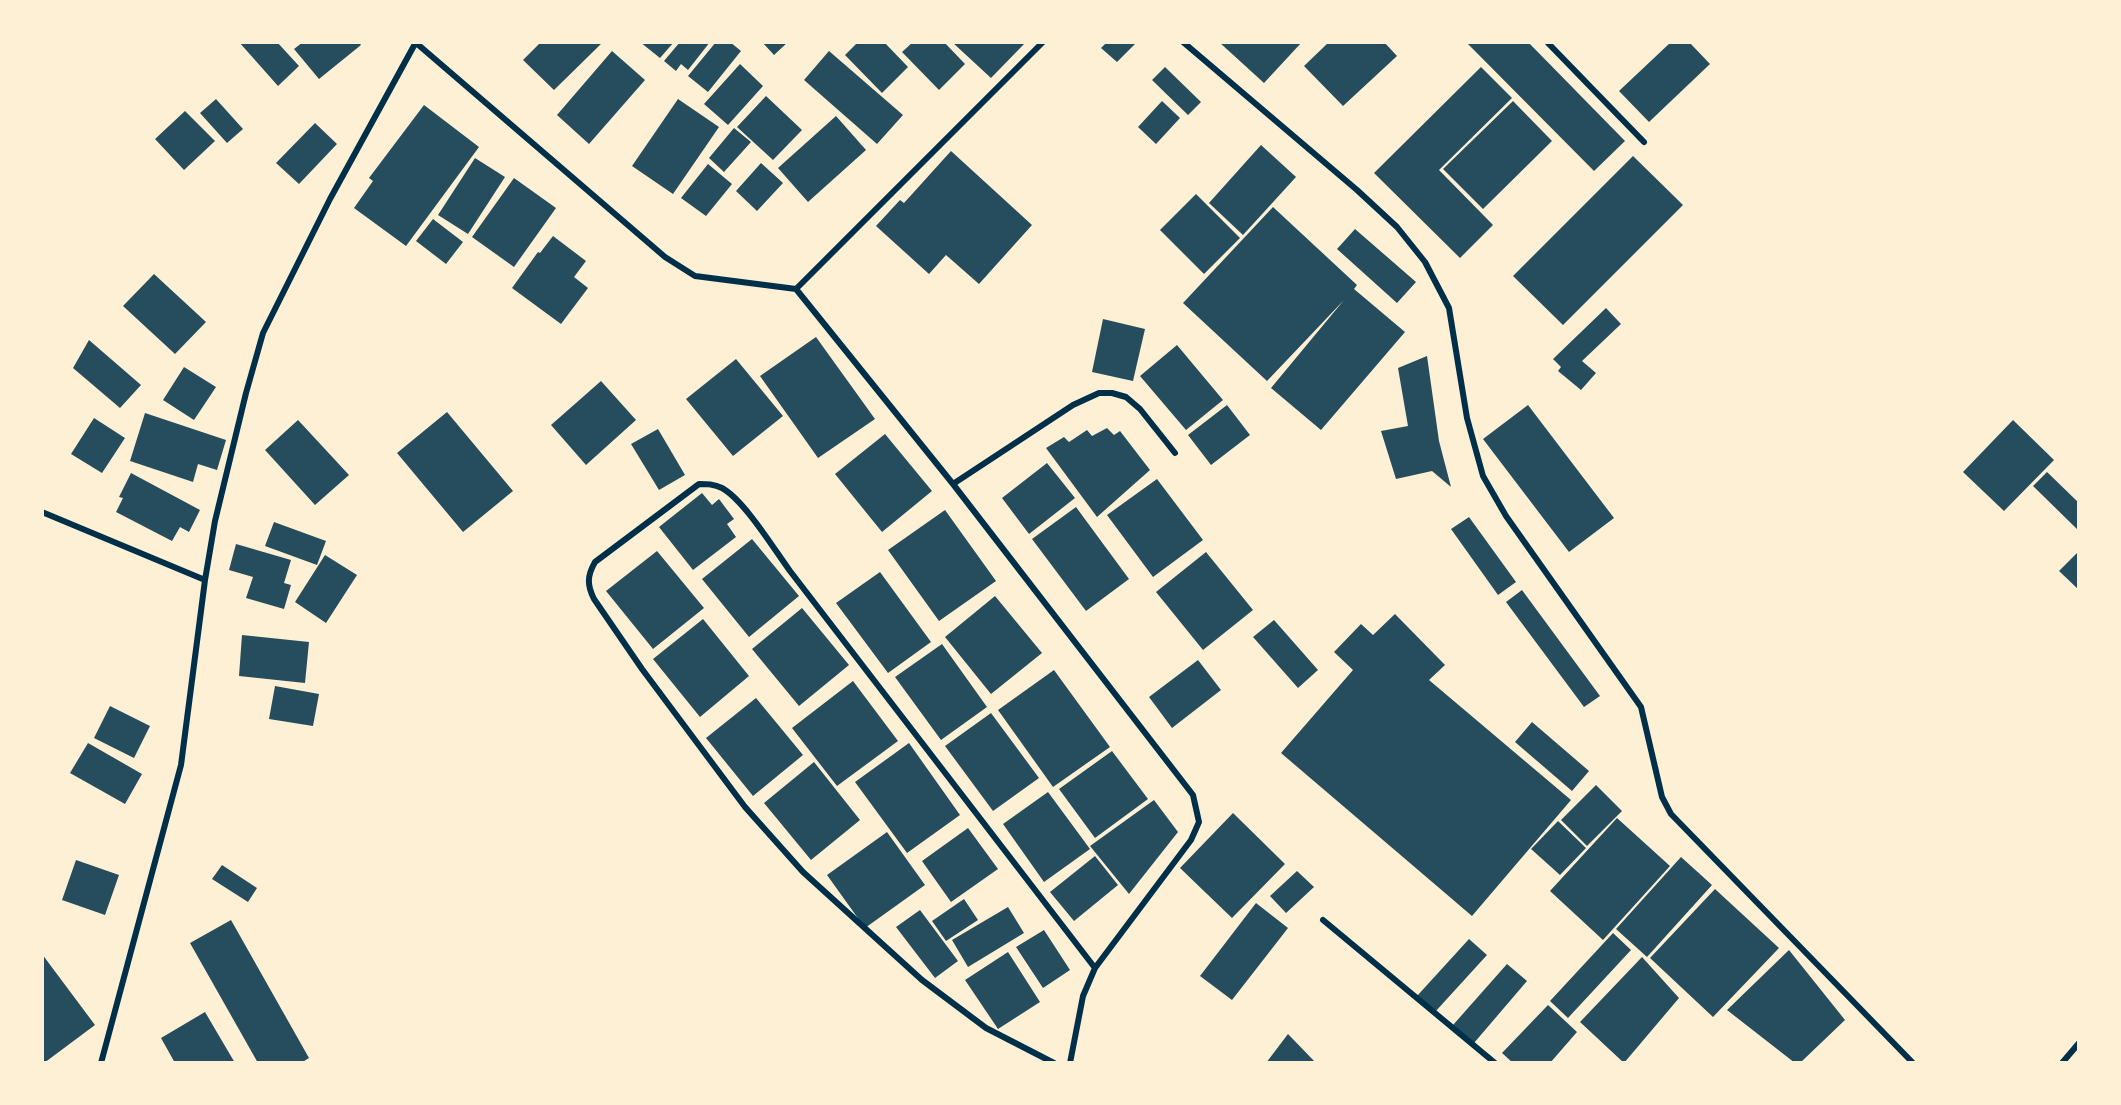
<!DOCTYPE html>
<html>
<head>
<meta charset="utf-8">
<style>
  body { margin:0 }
  #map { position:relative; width:2121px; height:1105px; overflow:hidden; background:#fdf0d5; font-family:"Open Sans",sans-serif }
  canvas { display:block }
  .frame { position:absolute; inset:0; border:44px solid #fdf0d5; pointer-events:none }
</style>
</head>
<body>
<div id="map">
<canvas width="2121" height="1105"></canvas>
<div class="frame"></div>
</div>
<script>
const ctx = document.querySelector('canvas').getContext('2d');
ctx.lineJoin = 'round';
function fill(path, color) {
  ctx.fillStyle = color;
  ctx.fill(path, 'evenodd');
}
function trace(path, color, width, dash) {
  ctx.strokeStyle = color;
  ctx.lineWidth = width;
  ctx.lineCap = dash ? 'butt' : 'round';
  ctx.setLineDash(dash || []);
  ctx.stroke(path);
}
fill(new Path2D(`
  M239 42H277L299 66 278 86Z
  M303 42H359L361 45 319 79 294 49Z
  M541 42H603L554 90 523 60Z
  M640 42H674L660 58Z
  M680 42H710L688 70 681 64 676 71 664 61Z
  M716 42H730L741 51 708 92 688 76Z
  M762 42H788L774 55Z
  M858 42H884L908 67 882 93 845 55Z
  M913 42H944L965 64 939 90 902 52Z
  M952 42H1026L991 78Z
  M1107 42H1133L1135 44 1117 62 1101 48Z
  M1219 42H1302L1264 83Z
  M1329 42H1384L1397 56 1343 106 1304 66Z
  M1466 42H1528L1625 141 1594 171Z
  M1671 42H1689L1710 64 1649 122 1619 91Z
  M612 51 645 80 589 144 557 115Z
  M829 51 903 115 877 144 804 80Z
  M740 64 763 86 728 125 704 104Z
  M1165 67 1201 102 1188 115 1152 80Z
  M1481 67 1512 98 1439 170 1493 225 1460 258 1374 173Z
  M766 96 802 130 773 160 737 127Z
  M216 99 243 129 227 143 200 113Z
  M678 99 719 127 673 194 632 166Z
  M1162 101 1180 118 1156 144 1138 127Z
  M1513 101 1552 141 1483 209 1443 169Z
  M424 105 479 147 406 246 354 208 373 181 369 178Z
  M185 111 215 141 184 170 155 139Z
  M836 116 866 150 808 202 778 168Z
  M315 123 337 144 299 184 276 163Z
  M734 128 751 142 724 172 709 158Z
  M1261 145 1296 177 1243 235 1209 203Z
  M951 151 1032 225 979 284 946 255 929 274 876 226 900 200 904 203Z
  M1633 156 1683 205 1563 325 1513 276Z
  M475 158 505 177 468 234 438 215Z
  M761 163 783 183 757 211 736 191Z
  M708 164 732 184 706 216 681 198Z
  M514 178 556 208 514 267 472 237Z
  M1196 194 1240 238 1204 274 1160 230Z
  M1273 207 1357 285 1354 289 1405 332 1321 430 1271 388 1344 300 1267 381 1183 303Z
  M433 219 463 242 446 264 416 241Z
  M1355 229 1416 282 1397 303 1337 249Z
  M553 236 586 261 574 277 588 288 561 324 512 288 538 252 540 253Z
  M154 274 206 322 175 354 123 306Z
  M1606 308 1621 324 1582 361 1596 373 1581 390 1558 371 1561 367 1553 359Z
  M1103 319 1145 329 1133 381 1092 372Z
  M816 337 875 419 818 458 760 376Z
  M89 340 141 385 120 408 73 368Z
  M1177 345 1223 400 1186 430 1140 376Z
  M1427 356 1439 441 1451 487 1432 471 1396 479 1381 431 1408 426 1398 368Z
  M736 359 783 416 733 456 686 399Z
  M184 367 216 387 194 420 163 400Z
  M601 381 636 420 586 465 551 425Z
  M1227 405 1250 435 1211 465 1188 435Z
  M1528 405 1614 518 1569 552 1483 439Z
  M447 412 513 491 463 532 397 453Z
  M145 413 226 440 217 470 198 464 193 482 130 461Z
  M94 418 125 438 102 473 71 454Z
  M298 420 349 475 315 505 265 450Z
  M2013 420 2054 460 2004 511 1963 472Z
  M1107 428 1114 435 1120 431 1150 470 1097 517 1046 448 1064 437 1069 442 1087 430 1092 436Z
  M658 429 685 475 659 490 631 444Z
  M885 434 932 491 882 532 835 474Z
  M1047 463 1075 498 1029 534 1002 498Z
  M2047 472 2079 503V531L2033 486Z
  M131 473 200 510 189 532 180 527 172 541 116 512 123 498 119 497Z
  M1157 479 1203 540 1153 577 1107 515Z
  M702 493 712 505 719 499 734 519 727 524 736 537 693 570 659 527Z
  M1076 507 1129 579 1086 611 1032 539Z
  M945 510 996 581 939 621 888 550Z
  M1469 517 1516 582 1498 595 1451 529Z
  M274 522 326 541 317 565 265 546Z
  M752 539 799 596 749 637 702 579Z
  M236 544 291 560 284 583 291 585 284 609 246 598 253 577 229 570Z
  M657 551 704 608 653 649 606 591Z
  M2079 551V590L2059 571Z
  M1206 552 1253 610 1203 650 1156 592Z
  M325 555 357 575 326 623 295 602Z
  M880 572 931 642 888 673 836 603Z
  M1522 590 1600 696 1584 707 1506 602Z
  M995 596 1042 653 991 694 945 637Z
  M802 608 849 665 799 706 752 649Z
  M1395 614 1445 665 1429 680 1571 800 1472 916 1281 753 1353 670 1334 652 1361 624 1373 635Z
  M703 619 749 676 700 717 653 659Z
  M1274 620 1318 670 1298 688 1253 637Z
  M242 635 309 642 305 683 239 676Z
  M942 644 987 707 941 740 895 677Z
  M1198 660 1221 690 1172 728 1149 697Z
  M1054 670 1110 747 1053 787 998 710Z
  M853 681 898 741 837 786 792 728Z
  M275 686 319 694 313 726 269 719Z
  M756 698 803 755 753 796 706 738Z
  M110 706 150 726 134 758 94 738Z
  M991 713 1039 778 993 811 945 746Z
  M1532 722 1589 771 1572 791 1515 742Z
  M88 743 142 774 125 804 70 773Z
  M909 743 960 815 907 853 855 782Z
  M1112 751 1148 799 1095 838 1059 789Z
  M814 762 860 820 811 860 764 803Z
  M1596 785 1622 811 1587 846 1561 820Z
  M1048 792 1090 849 1044 882 1003 824Z
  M1154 800 1178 832 1129 894 1090 846Z
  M1233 813 1285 864 1232 918 1180 868Z
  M1617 818 1670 866 1603 940 1550 891Z
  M1558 821 1586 848 1560 875 1531 849Z
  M968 828 998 869 951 902 922 861Z
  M887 832 925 885 865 928 827 875Z
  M1095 856 1118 885 1074 921 1050 892Z
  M1681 857 1712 885 1647 957 1616 929Z
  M76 860 119 875 105 915 62 900Z
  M222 865 257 888 248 902 212 879Z
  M1297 871 1314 887 1286 913 1270 896Z
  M1715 889 1779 948 1713 1017 1650 958Z
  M964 899 978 920 946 941 932 921Z
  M1256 903 1288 928 1232 1000 1200 976Z
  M1008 907 1024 933 968 967 952 940Z
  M920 910 958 961 935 978 896 927Z
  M231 920 309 1058 301 1063H258L190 943Z
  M1044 930 1070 970 1043 988 1016 947Z
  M1613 933 1631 950 1568 1018 1550 1001Z
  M1469 939 1487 955 1435 1012 1417 996Z
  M1789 950 1845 1020 1800 1063H1795L1727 1010Z
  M1008 952 1040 1002 998 1029 965 980Z
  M42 954 95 1025 44 1063 42 1061Z
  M1642 957 1679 998 1624 1063 1580 1022Z
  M1507 964 1527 981 1474 1043 1453 1025Z
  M1548 1005 1577 1032 1550 1063H1513L1502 1053Z
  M205 1012 235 1063H175L161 1038Z
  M1288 1034 1316 1063H1266Z`), '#264d5e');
trace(new Path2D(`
  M415 42 665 257 695 276 796 289
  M1183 42 1357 190 1397 227 1425 262 1449 308 1467 418 1483 476 1506 516 1641 707 1662 797 1671 814 1913 1063
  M1547 42 1644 142
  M796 289 953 484 1193 795 1199 822 1191 840 1095 968 1083 996 1070 1063
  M796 289 1043 42
  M953 484 1073 405 1099 393H1112L1126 397 1140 409 1175 453
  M42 512 205 580
  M1323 920 1495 1063
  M42 1063H43
  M101 1063 181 765 205 580 215 521 246 393 263 333 330 199 416 42
  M1054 1063 986 1028 922 980 803 872 745 807 642 669 594 599C587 585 587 576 595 562L699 484C707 484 714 484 722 488 744 500 774 549 790 571L1095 968
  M2062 1063 2079 1043`), '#003049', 6);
</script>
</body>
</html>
